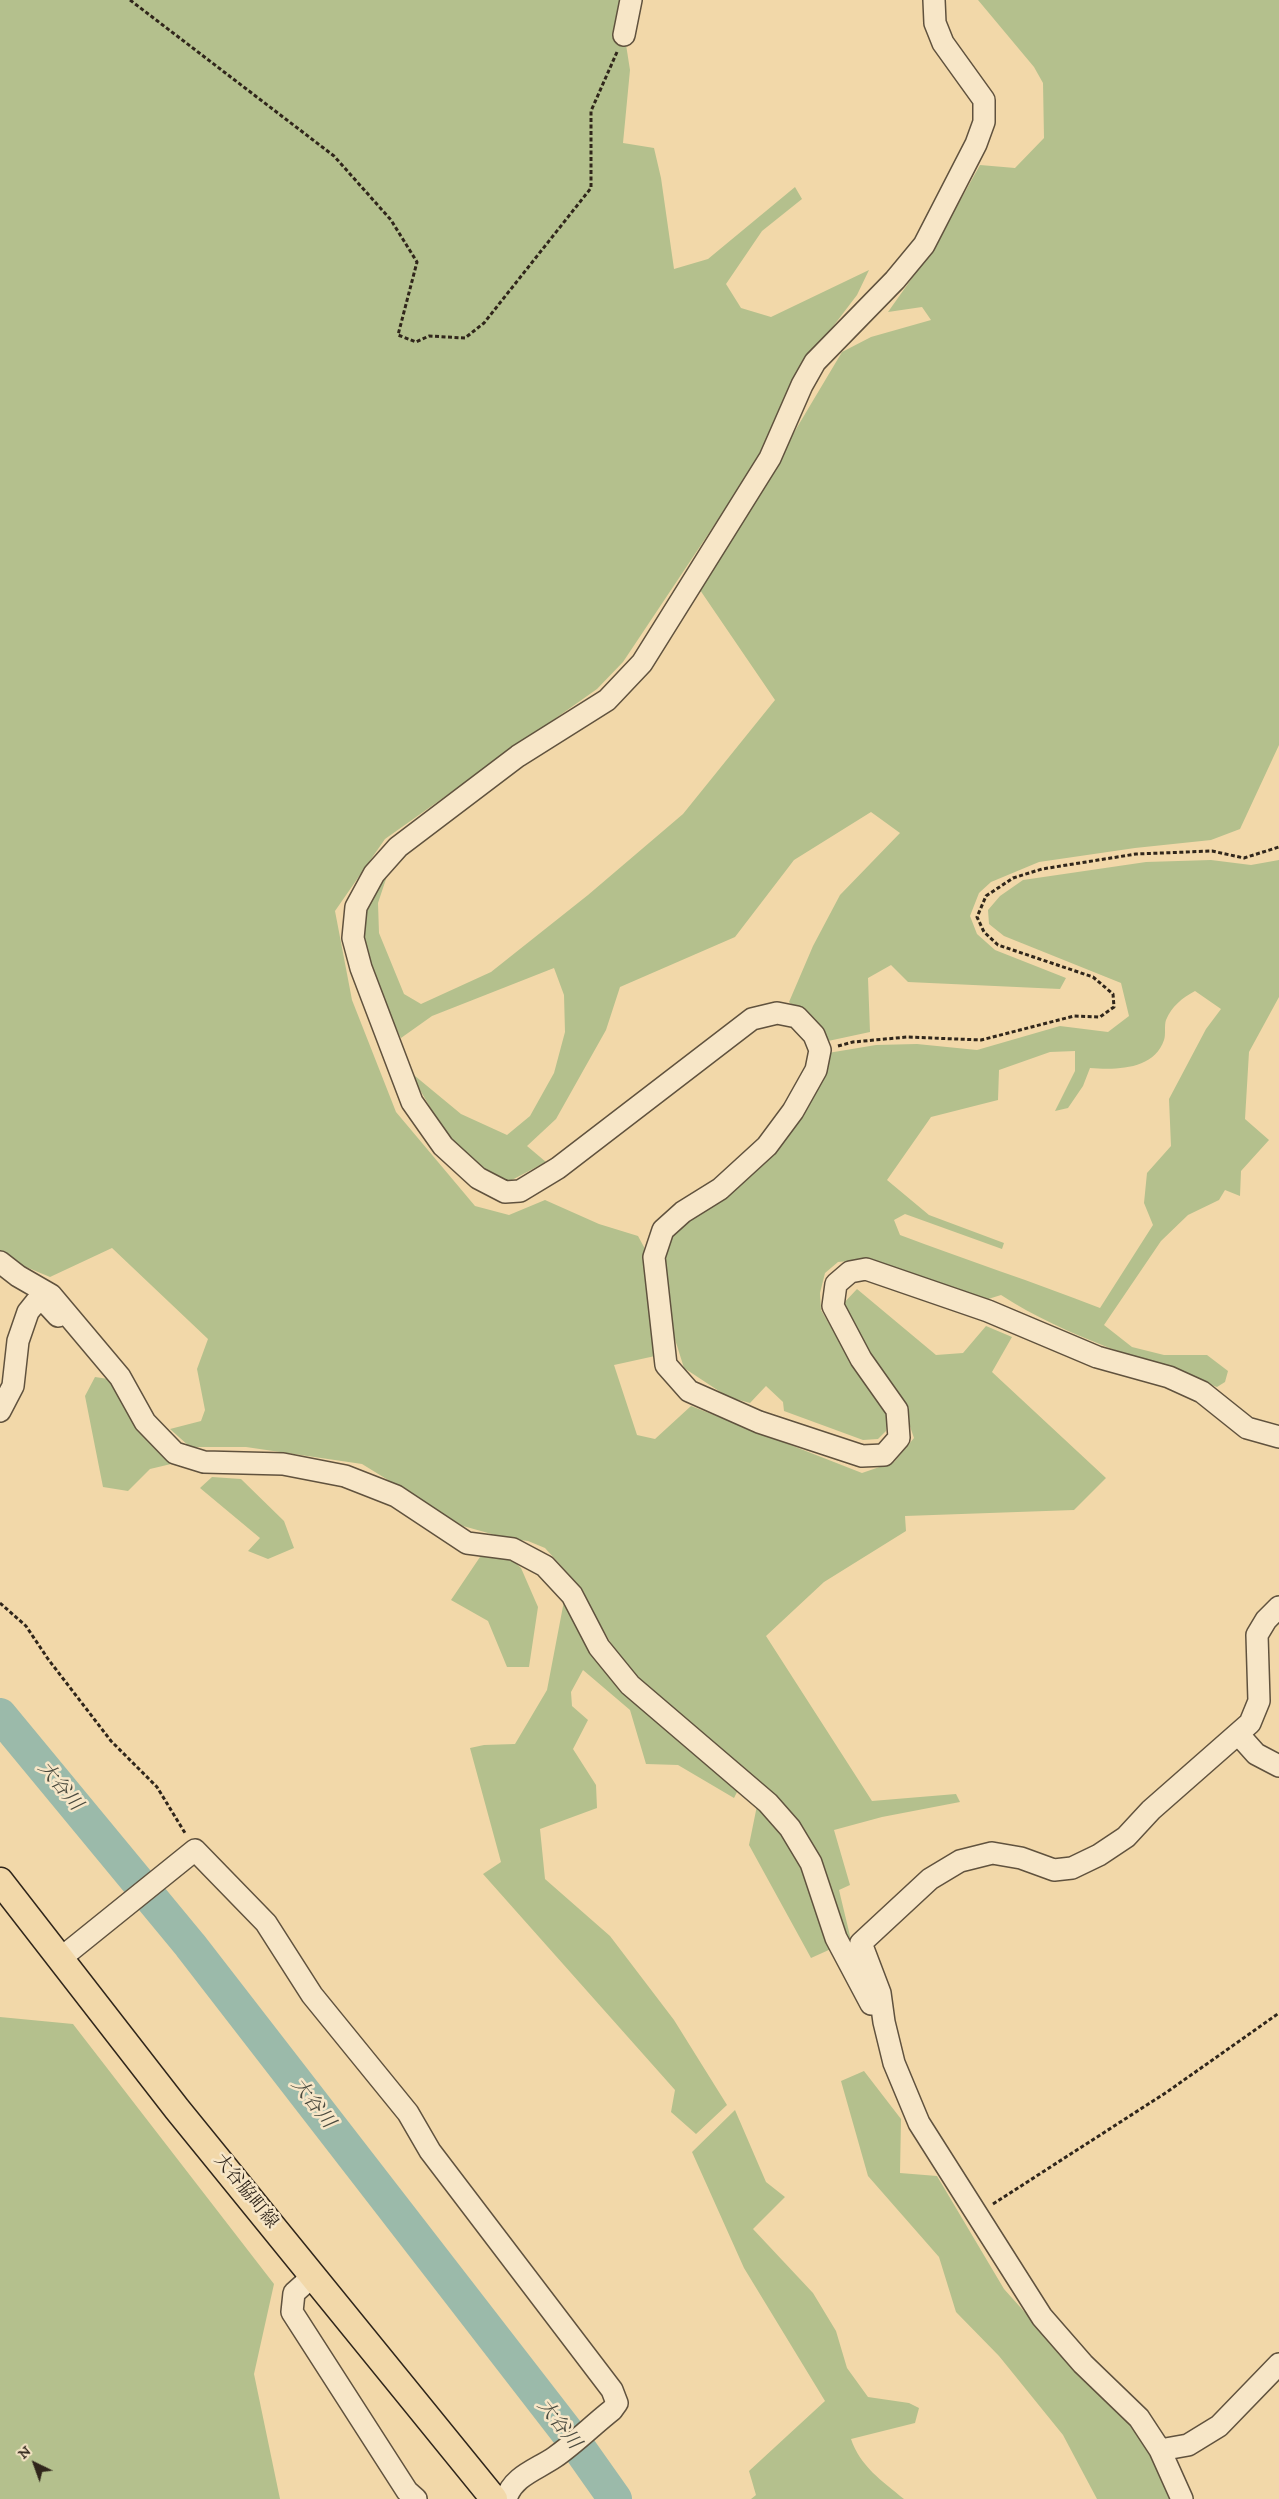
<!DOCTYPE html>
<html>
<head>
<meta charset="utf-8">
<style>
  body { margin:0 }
  #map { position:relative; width:1279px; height:2499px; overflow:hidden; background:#f2d8a9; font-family:"IM FELL DW Pica",serif }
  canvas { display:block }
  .north { position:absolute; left:10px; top:2439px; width:50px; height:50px; -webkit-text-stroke:4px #f7e6c7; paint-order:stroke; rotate:318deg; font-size:14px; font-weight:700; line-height:20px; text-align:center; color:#30261b }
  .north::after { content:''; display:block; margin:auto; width:18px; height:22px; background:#30261b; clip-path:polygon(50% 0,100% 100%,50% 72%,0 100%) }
</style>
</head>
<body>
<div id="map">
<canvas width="1279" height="2499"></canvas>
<div class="north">N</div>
</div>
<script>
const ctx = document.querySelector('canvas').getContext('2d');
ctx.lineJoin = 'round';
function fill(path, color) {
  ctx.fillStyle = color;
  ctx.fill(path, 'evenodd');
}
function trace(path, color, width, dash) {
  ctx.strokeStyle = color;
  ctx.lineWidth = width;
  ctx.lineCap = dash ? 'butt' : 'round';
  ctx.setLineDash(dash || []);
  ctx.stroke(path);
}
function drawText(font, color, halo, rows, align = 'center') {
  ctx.font = font + ' "IM FELL DW Pica","Noto Serif JP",serif';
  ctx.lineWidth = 5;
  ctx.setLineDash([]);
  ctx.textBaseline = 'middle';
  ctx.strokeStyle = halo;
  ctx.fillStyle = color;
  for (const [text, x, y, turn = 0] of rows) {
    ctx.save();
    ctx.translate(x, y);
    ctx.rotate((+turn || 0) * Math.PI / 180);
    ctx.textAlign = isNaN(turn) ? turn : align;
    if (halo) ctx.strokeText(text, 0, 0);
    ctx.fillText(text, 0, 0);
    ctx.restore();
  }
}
fill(new Path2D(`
  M0 0H619L630 70 623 143 654 148 661 178 674 269 708 259 795 187 802 199 762 231 726 284 741 308 771 317 869 270 857 295 806 362 761 455 623 662 597 689 385 839 335 911 352 1000 396 1112 475 1206 509 1215 545 1200 599 1224 638 1236 644 1247 655 1356 614 1365 637 1435 655 1439 691 1406 862 1473 894 1462 914 1438 901 1400 841 1306 857 1289 936 1355 963 1353 986 1326 1012 1337 992 1372 1106 1478 1074 1510 905 1516 906 1531 824 1582 766 1636 872 1801 956 1794 960 1802 882 1817 834 1830 850 1885 839 1890 851 1940 811 1958 749 1845 761 1786 626 1669 594 1614 582 1589 545 1548 528 1541 506 1538 463 1526 362 1464 246 1447H190L170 1429 201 1421 205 1410 197 1369 208 1339 112 1248 50 1277 19 1264 0 1250Z
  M978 0H1279V745L1240 829 1211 840 1135 848 1039 862 991 882 979 893 970 916 977 934 995 950 1066 978 1060 989 908 982 891 965 868 978 870 1032 828 1041 789 1002 813 946 840 895 900 833 871 812 794 860 735 937 620 987 606 1030 556 1119 527 1146 546 1162 508 1182 492 1174 452 1145 409 1071 461 1114 507 1135 530 1116 554 1073 565 1032 564 995 554 968 432 1016 401 1038C387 1006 352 942 364 908 367 901 372 894 376 888 387 868 401 853 420 841L387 876 378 903 379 933 404 994 421 1004 491 972 588 895 683 814 775 700 700 590 842 352 871 337 931 320 922 307 888 312 934 247 980 165 1015 168 1044 138 1043 83 1034 67Z
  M1211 860 1251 865 1279 860V997L1249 1052 1245 1119 1269 1140 1241 1171 1240 1196 1225 1190 1219 1200 1188 1215 1161 1241 1104 1325 1132 1347 1164 1355H1207L1228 1371 1225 1382 1217 1387C1142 1358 1069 1339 1001 1295L985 1300 859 1260 838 1262 825 1273 820 1293 821 1310 854 1366 889 1411 886 1431 878 1439 863 1440 784 1411 783 1402 766 1386 750 1403 728 1397 684 1368 673 1333 664 1257 675 1232 698 1212 748 1178 777 1147 804 1112 827 1071 828 1053 876 1045 917 1044 977 1050 1060 1026 1108 1032 1129 1016 1121 983 1004 936 989 924 988 910 1000 896 1023 880 1146 862ZM1195 991 1221 1009 1206 1029 1169 1099 1171 1146 1147 1173 1144 1203 1153 1225 1100 1308C1034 1282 966 1260 900 1235L894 1220 905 1214 1002 1249 1004 1243 929 1215 887 1180 931 1117 998 1100 999 1070 1050 1052 1075 1051V1071L1055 1111 1068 1108 1083 1086 1090 1068C1116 1070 1154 1070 1164 1040 1166 1034 1164 1026 1166 1020 1172 1006 1182 998 1195 991Z
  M95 1377 115 1380 142 1429 171 1464 150 1469 128 1491 103 1487 85 1396Z
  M212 1477 241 1479 284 1521 294 1548 268 1559 248 1551 260 1538 200 1488Z
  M508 1556 521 1568 538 1607 529 1667H507L488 1621 451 1600 480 1557Z
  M564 1601 740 1786 734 1798 678 1765 646 1764 630 1710 583 1670 571 1692 572 1706 588 1720 573 1749 596 1785 597 1808 540 1829 545 1879 610 1936 674 2020 727 2105 696 2134 671 2112 675 2090 483 1874 501 1862 470 1748 484 1745 515 1744 547 1690Z
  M0 2017 73 2024 274 2284 254 2374 280 2499H0Z
  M864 2071 901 2119 900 2173 937 2176 1004 2289 1047 2337 1127 2419 1155 2461 1170 2499H1097L1063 2435 999 2356 956 2312 939 2257 868 2176 841 2081Z
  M735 2110 766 2182 785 2197 753 2229 813 2293 836 2331 847 2368 868 2397 909 2403 919 2408 915 2423 851 2439C860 2466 882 2481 904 2499H751L756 2495 749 2471 825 2401 744 2268 692 2152Z`), '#b4c08d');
trace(new Path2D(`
  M0 1715 190 1945 574 2441 615 2499`), '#9bbaaa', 34);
const minor = new Path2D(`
  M934 0 935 23 943 43 984 100V122L976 144 924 245 895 280 815 362 802 385 770 458 642 663 607 700 518 756 398 847 374 874 356 907 353 938 361 968 412 1102 443 1146 478 1178 505 1192 520 1191 558 1168 752 1019 777 1013 797 1017 814 1035 820 1050 816 1070 793 1111 767 1146 720 1189 683 1212 663 1230 654 1257 666 1365 689 1391 759 1422 862 1456 884 1455 899 1438 897 1410 861 1359 833 1306 836 1284 850 1272 866 1269 988 1311 1097 1357 1169 1377 1202 1392 1247 1428 1279 1437
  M624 35 631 0
  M0 1262 18 1276 51 1295 120 1377 145 1422 175 1453 204 1462 283 1464 345 1476 396 1496 467 1543 513 1549 545 1566 572 1595 599 1647 630 1685 768 1803 790 1828 811 1863 836 1938 871 2004
  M0 1411 13 1386 18 1341 28 1312 36 1302 46 1303 58 1316
  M1239 1735 1256 1754 1279 1766
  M61 1958 195 1850 266 1923 312 1995 408 2113 430 2151 612 2390 617 2403 612 2410C593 2425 575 2443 555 2457 536 2470 513 2476 506 2499
  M313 2276 294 2293 292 2312 407 2491 416 2499
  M1160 2450 1188 2445 1219 2426 1279 2364
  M1182 2499 1160 2450 1139 2418 1083 2364 1042 2317 919 2123 894 2063 884 2022 880 1993 861 1943 930 1879 960 1861 992 1853 1021 1858 1054 1870 1072 1868 1099 1855 1126 1837 1151 1810 1250 1723 1259 1701 1257 1635 1266 1620 1279 1607`);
const major = new Path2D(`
  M0 1881 177 2109 494 2499`);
trace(minor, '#60523e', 24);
trace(major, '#30261b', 29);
trace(new Path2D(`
  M130 0 334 156 391 220 417 262 398 335 416 342 429 336 465 338 484 323 591 188V111L617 52
  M838 1046 853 1042 907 1037 981 1040 1074 1016 1100 1017 1114 1007 1113 994 1093 977 998 945 984 932 977 917 986 896 1013 878 1042 869 1136 854 1212 851 1244 858 1279 847
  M0 1603 26 1626 48 1659 111 1741 157 1787 185 1833
  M993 2204 1167 2092 1279 2013`), '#30261b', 3, [4, 2.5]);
trace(minor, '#f7e6c7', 21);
trace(major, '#f2d8a9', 26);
drawText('18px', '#30261b', '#f7e6c7', [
  ["大谷脇町線",245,2192,51]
]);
drawText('italic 19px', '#4b4b3f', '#f7e6c7', [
  ["大谷川",59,1787,50],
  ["大谷川",312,2104,52],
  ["大谷川",558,2425,52]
]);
</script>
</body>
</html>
